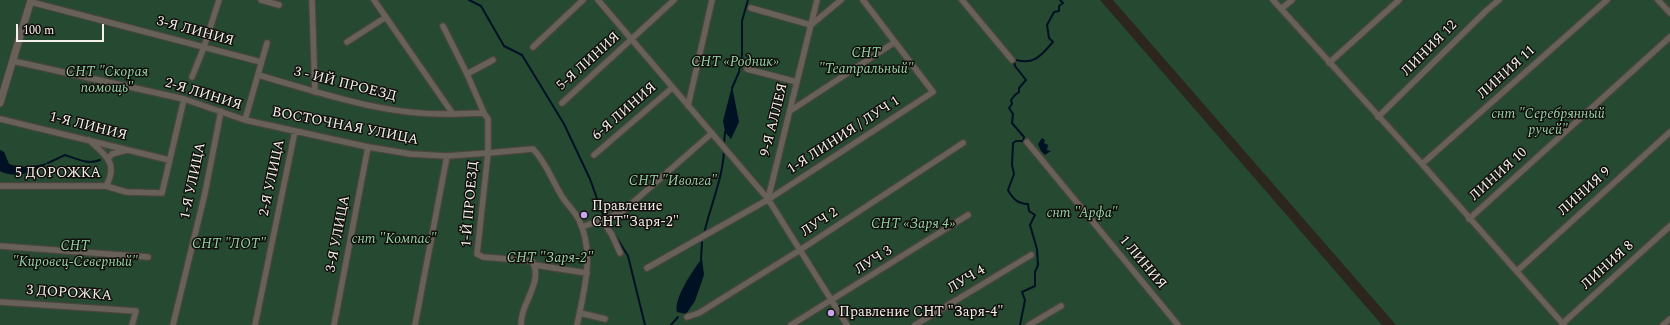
<!DOCTYPE html>
<html>
<head>
<meta charset="utf-8">
<style>
  body { margin:0 }
  #map { position:relative; width:1670px; height:325px; overflow:hidden; background:#2c261f; font-family:Spectral,serif }
  canvas { display:block }
  .scale { position:absolute; left:16px; top:24px; width:88px; height:18px; box-sizing:border-box; border:2px solid #f4f0eb; border-top:0; padding-left:5px; font-size:12px; line-height:14px; white-space:nowrap; color:#f4f0eb; -webkit-text-stroke:3px #120f0d; paint-order:stroke }
</style>
</head>
<body>
<div id="map">
<canvas width="1670" height="325"></canvas>
<div class="scale">100 m</div>
</div>
<script>
const ctx = document.querySelector('canvas').getContext('2d');
ctx.lineJoin = 'round';
function fill(path, color) {
  ctx.fillStyle = color;
  ctx.fill(path, 'evenodd');
}
function trace(path, color, width, dash) {
  ctx.strokeStyle = color;
  ctx.lineWidth = width;
  ctx.lineCap = dash ? 'butt' : 'round';
  ctx.setLineDash(dash || []);
  ctx.stroke(path);
}
function drawText(font, color, halo, rows, align = 'center') {
  ctx.font = font + ' Spectral,serif';
  ctx.lineWidth = 3;
  ctx.setLineDash([]);
  ctx.textBaseline = 'middle';
  ctx.strokeStyle = halo;
  ctx.fillStyle = color;
  for (const [text, x, y, turn = 0] of rows) {
    ctx.save();
    ctx.translate(x, y);
    ctx.rotate((+turn || 0) * Math.PI / 180);
    ctx.textAlign = isNaN(turn) ? turn : align;
    if (halo) ctx.strokeText(text, 0, 0);
    ctx.fillText(text, 0, 0);
    ctx.restore();
  }
}
fill(new Path2D(`
  M0 0H1100L1382 325H0V171L4 173 47 164C34 166 21 169 9 164L4 152 0 150Z
  M1113 0H1670V325H1396Z`), '#254a31');
fill(new Path2D(`
  M732 86 739 122 731 139 725 132 723 121Z
  M1042 138 1045 140 1044 143 1048 145 1047 150 1051 151 1045 155 1041 151 1038 144Z
  M0 150 4 152 9 164C21 169 35 166 48 163 36 173 15 179 0 171Z
  M702 258 704 275 695 301 686 314 677 312C673 299 694 269 702 258Z`), '#001124');
trace(new Path2D(`
  M469 0 481 6 504 46 522 55 564 124 590 179 604 218
  M732 88 739 72 742 55V21L748 0
  M724 145 725 132 727 131
  M48 163 65 155C77 159 88 165 100 160
  M704 234C710 206 723 179 724 150
  M615 235 628 256 645 325
  M701 259 702 242
  M671 325 678 317
  M1020 325 1025 300 1022 292 1035 286V272L1038 265 1037 249 1030 225 1035 215 1029 211 1028 204C1018 204 1013 199 1008 190L1014 174 1012 165 1013 143 1016 141H1023L1024 137 1012 123 1013 114 1009 108 1012 104 1011 100 1015 95 1019 92V88L1026 80 1015 66 1014 61 1016 60C1035 65 1041 55 1053 42L1049 38 1047 25 1054 12 1059 11V6L1063 3 1060 0`), '#001124', 2);
const minor = new Path2D(`
  M261 0 279 5
  M312 0 315 92
  M374 0 453 114 484 113 488 119V153L533 149C545 161 551 178 560 193 565 203 574 210 579 220 595 253 584 291 577 325
  M598 0 768 199 847 325
  M962 0 1012 60
  M1273 0 1422 164 1564 325
  M1658 0 1670 13
  M31 2 261 62
  M751 8 811 25 841 0
  M1281 9 1292 0
  M443 26 467 74 484 113
  M347 42 386 17
  M533 47 583 0
  M13 61 184 99 245 120 368 147 411 154 447 156 488 153 477 254 483 257 532 261C542 277 528 296 523 312 522 316 521 321 521 325
  M1329 63 1399 0
  M747 69 797 82
  M467 74 493 60
  M258 75C321 93 385 116 453 114
  M192 77 204 47 219 0
  M562 103 674 0
  M688 106 712 0
  M790 111 895 42
  M1378 117 1487 10 1499 0
  M0 119 169 160
  M245 120 267 43
  M89 140C105 155 119 163 106 186
  M1027 142 1178 325
  M594 155 672 88
  M108 159 112 154 127 150
  M1422 164 1607 0
  M0 186H106L126 192 162 193 184 99
  M768 199 817 0
  M1469 219 1670 37
  M602 220 612 235 620 253
  M582 227 622 212 712 133
  M0 246 148 257
  M535 265 587 273
  M647 268 769 199 933 92 863 0
  M1517 271 1670 132
  M0 302 136 311 132 325
  M580 313 605 319
  M687 317 699 313 800 250 963 143
  M1562 324 1670 226
  M173 325 205 193 221 111
  M255 325 295 131
  M334 325 368 147
  M415 325 447 156
  M791 325 968 215
  M915 325 1031 255
  M1029 325 1061 306
  M1663 325 1670 319`);
const tertiary = new Path2D(`
  M0 103 31 0`);
trace(minor, '#4a453f', 8);
trace(tertiary, '#4a453f', 9);
trace(minor, '#686159', 5.5);
trace(tertiary, '#686159', 7);
for (const [x, y, r, color] of [
  [584,215,4,"#c9a5ee"],
  [831,313,4,"#c9a5ee"]
]) {
  const dot = new Path2D();
  dot.arc(x, y, r, 0, 2 * Math.PI);
  ctx.fillStyle = color;
  ctx.fill(dot);
  trace(dot, '#120f0d', 1.5);
}
drawText('14px', '#f4f0eb', '#120f0d', [
  ["3-Я ЛИНИЯ",195,32,15],
  ["ЛИНИЯ 12",1430,49,-45],
  ["5-Я ЛИНИЯ",589,62,-42],
  ["ЛИНИЯ 11",1507,73,-42],
  ["3 - ИЙ ПРОЕЗД",345,85,14],
  ["2-Я ЛИНИЯ",203,95,17],
  ["6-Я ЛИНИЯ",625,112,-41],
  ["9-Я АЛЛЕЯ",775,120,-76],
  ["1-Я ЛИНИЯ",88,127,14],
  ["ВОСТОЧНАЯ УЛИЦА",345,127,11],
  ["1-Я ЛИНИЯ / ЛУЧ 1",844,136,-33],
  ["5 ДОРОЖКА",58,174],
  ["ЛИНИЯ 10",1499,175,-42],
  ["2-Я УЛИЦА",273,178,-78],
  ["1-Я УЛИЦА",194,181,-78],
  ["ЛИНИЯ 9",1585,192,-42],
  ["1-Й ПРОЕЗД",471,204,-85],
  ["ЛУЧ 2",820,223,-33],
  ["3-Я УЛИЦА",339,234,-79],
  ["ЛУЧ 3",874,261,-32],
  ["1 ЛИНИЯ",1142,263,50],
  ["ЛИНИЯ 8",1608,266,-42],
  ["ЛУЧ 4",967,280,-31],
  ["3 ДОРОЖКА",69,294,4]
]);
drawText('italic 14px', '#94d5a6', '#120f0d', [
  ["СНТ",866,54],
  ["\"Театральный\"",866,70],
  ["СНТ «Родник»",735,63],
  ["СНТ \"Скорая",107,73],
  ["помощь\"",107,89],
  ["снт \"Серебрянный",1548,115],
  ["ручей\"",1548,131],
  ["СНТ \"Иволга\"",673,182],
  ["снт \"Арфа\"",1082,214],
  ["СНТ «Заря 4»",913,225],
  ["снт \"Компас\"",394,240],
  ["СНТ \"ЛОТ\"",229,245],
  ["СНТ",75,247],
  ["\"Кировец-Северный\"",75,263],
  ["СНТ \"Заря-2\"",550,259]
]);
drawText('14px', '#f4f0eb', '#120f0d', [
  ["Правление",592,207],
  ["СНТ\"Заря-2\"",592,223],
  ["Правление СНТ \"Заря-4\"",839,313]
], 'left');
</script>
</body>
</html>
